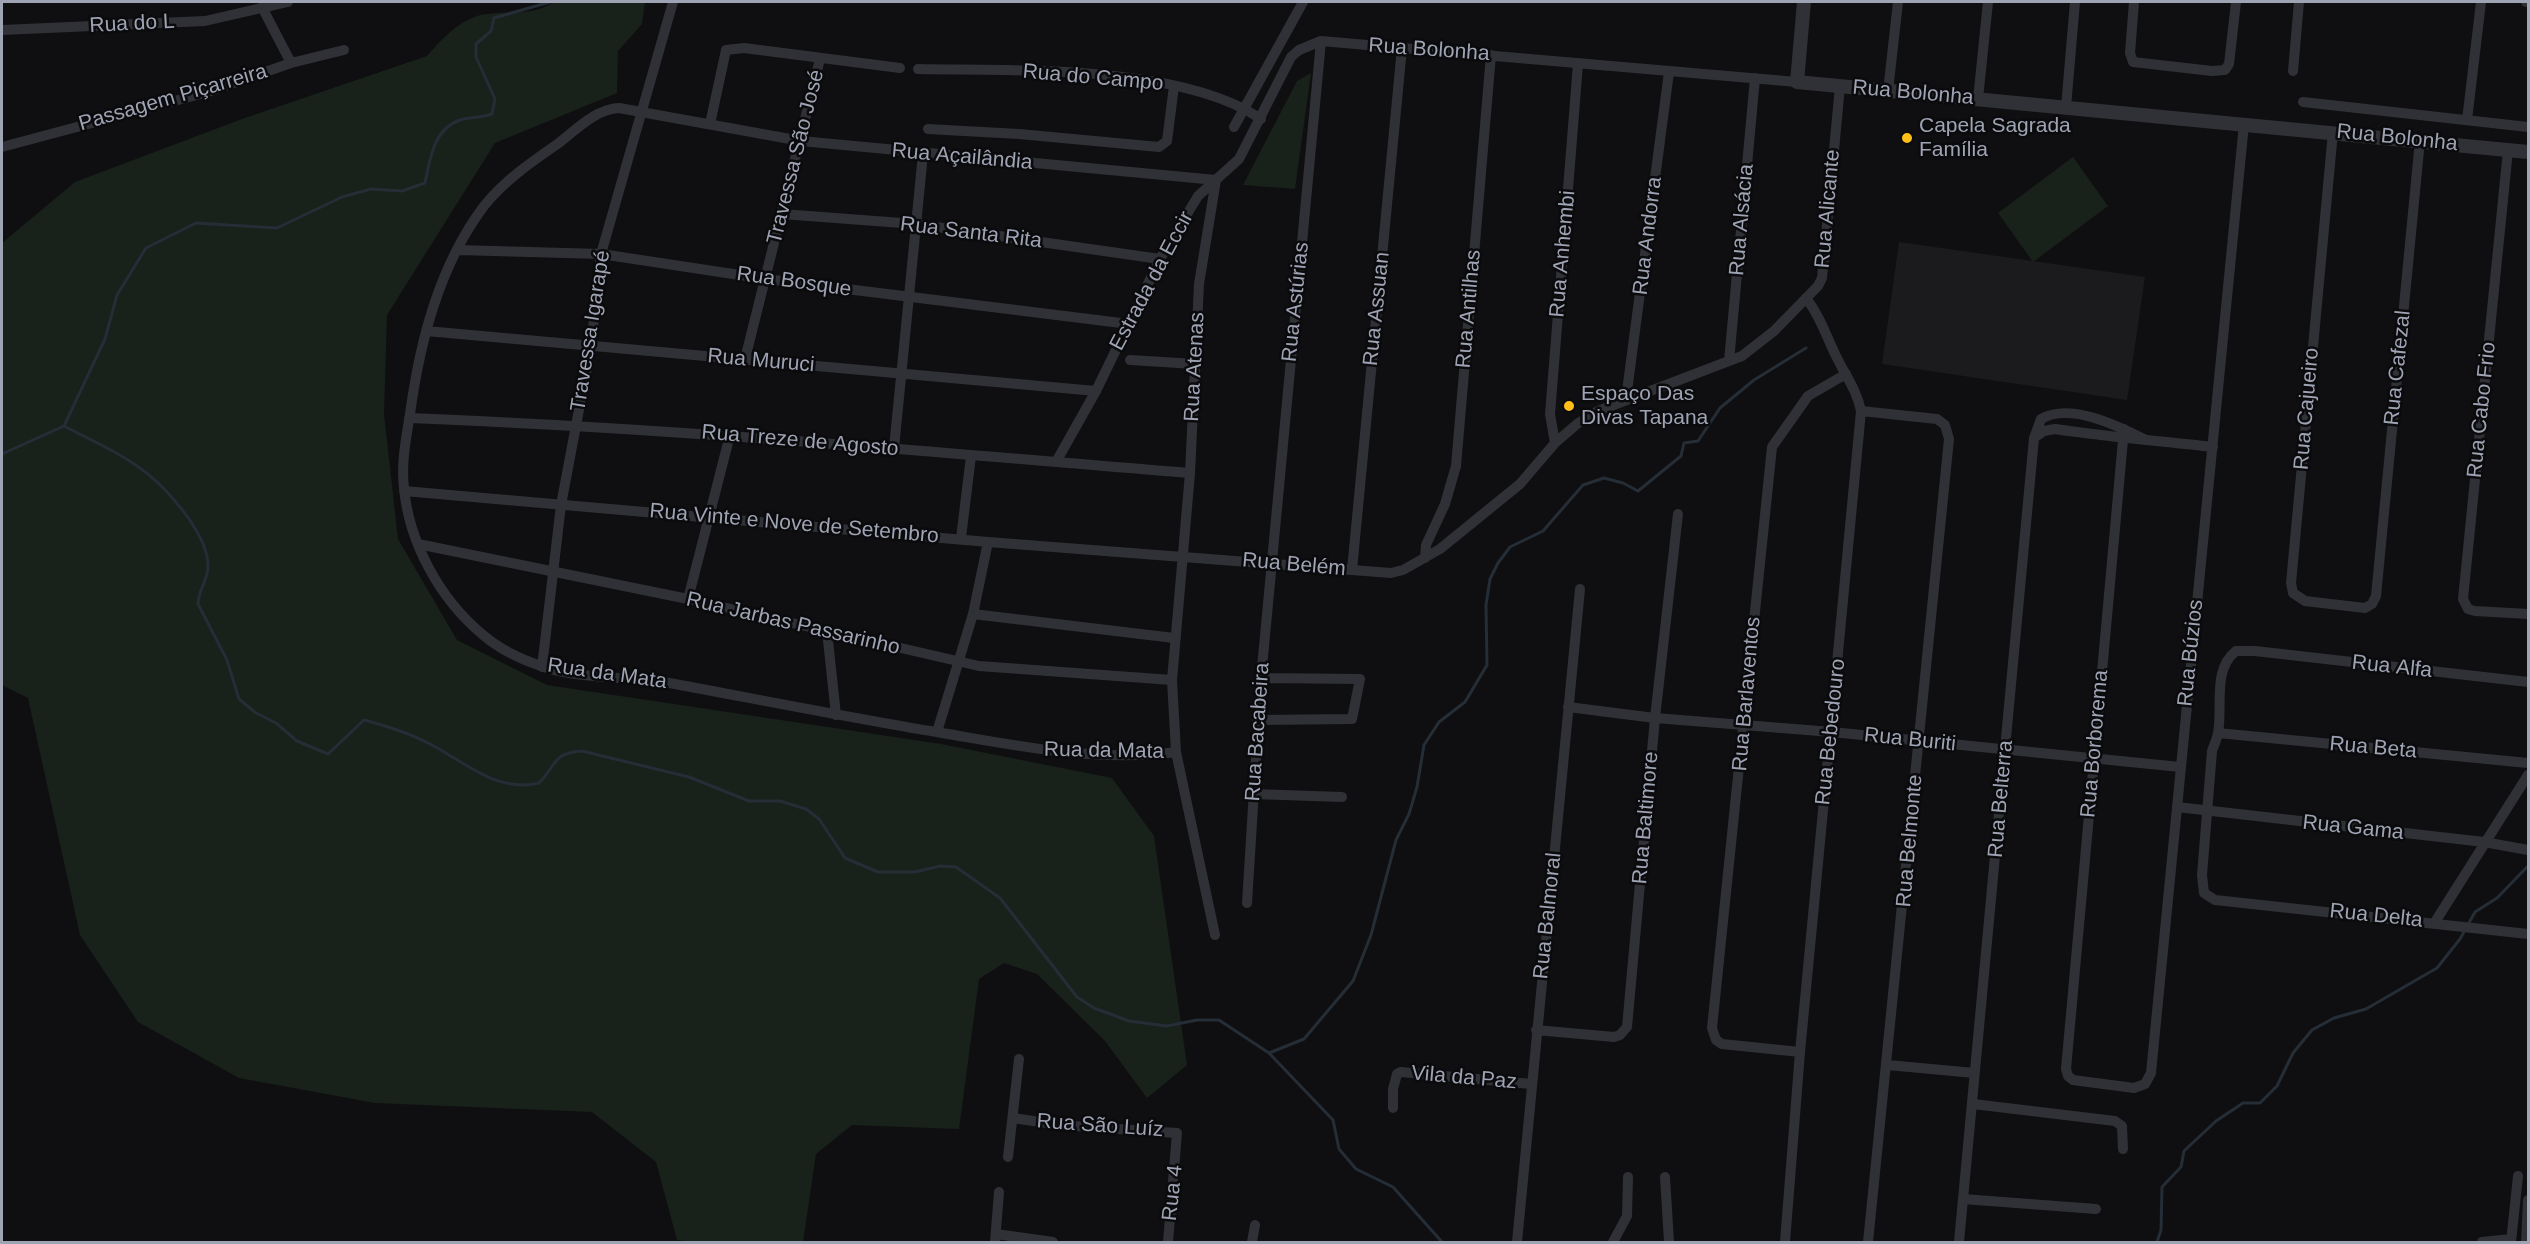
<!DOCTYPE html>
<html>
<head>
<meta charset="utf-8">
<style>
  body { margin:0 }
  #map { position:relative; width:2530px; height:1244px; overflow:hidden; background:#0f0f11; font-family:Helvetica,sans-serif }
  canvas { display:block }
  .frame { position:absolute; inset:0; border:3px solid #9fa4b4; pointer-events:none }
</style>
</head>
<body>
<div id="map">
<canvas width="2530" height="1244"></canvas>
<div class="frame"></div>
</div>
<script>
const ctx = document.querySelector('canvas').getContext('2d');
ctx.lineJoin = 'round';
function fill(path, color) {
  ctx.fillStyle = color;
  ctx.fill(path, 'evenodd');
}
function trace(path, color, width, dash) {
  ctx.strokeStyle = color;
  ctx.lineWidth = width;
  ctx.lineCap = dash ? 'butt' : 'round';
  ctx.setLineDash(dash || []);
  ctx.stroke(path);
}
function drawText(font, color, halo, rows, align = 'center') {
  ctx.font = font + ' Helvetica,sans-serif';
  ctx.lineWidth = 5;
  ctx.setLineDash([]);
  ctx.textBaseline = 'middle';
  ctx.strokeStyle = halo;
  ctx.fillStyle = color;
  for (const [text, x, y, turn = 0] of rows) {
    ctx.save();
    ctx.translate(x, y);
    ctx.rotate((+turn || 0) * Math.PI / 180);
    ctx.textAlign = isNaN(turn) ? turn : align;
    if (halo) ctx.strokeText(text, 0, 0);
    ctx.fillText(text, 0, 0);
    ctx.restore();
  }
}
fill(new Path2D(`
  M1899 242 2145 277 2127 400 1882 364Z`), '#1b1b1e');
fill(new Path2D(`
  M554 2H645L642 24 618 51 617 93 495 143 387 315 384 414 398 539 457 640 547 685 941 744 1112 778 1154 836 1187 1065 1147 1098 1105 1041 1037 974 1004 963 979 979 959 1129 852 1125 816 1154 803 1242H691L677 1240 656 1162 592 1112 375 1103 239 1078 138 1022 80 935 28 698 2 685V243L75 182 242 119 427 56C441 40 456 23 477 16 504 9 530 18 554 2Z
  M1311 73 1295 189 1243 185 1297 81Z
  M2073 157 2108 206 2033 262 1998 213Z`), '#19211b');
trace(new Path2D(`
  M64 426C88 439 115 450 137 466 164 484 206 531 208 564 209 580 198 589 198 604L227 660 239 699 256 713 276 723 297 741 328 754 364 720C387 726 409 733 430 744 465 762 496 793 539 783 557 765 552 753 582 751L689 777 749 801H780L806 809 819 819 845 858 878 872H915L940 866 956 867 1000 898 1077 997 1094 1008 1129 1021 1167 1026 1197 1020H1219L1269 1053 1333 1120 1339 1149 1356 1169 1393 1187 1442 1242
  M2 454 64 426 105 339 117 295 146 248 196 223 277 228 342 197 371 189 402 191 425 183C430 160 433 129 460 120 470 117 481 118 492 114L495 99 476 57V44L491 31 494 18 550 2
  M1269 1053 1304 1039 1353 981 1371 935 1396 840 1409 814 1417 787 1424 745 1439 722 1465 702 1487 665 1486 605 1490 579 1498 563 1510 547 1543 531 1583 485 1604 478 1623 483 1638 491 1681 456 1684 443 1698 441 1720 408 1754 380 1806 348
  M2157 1242 2161 1230 2162 1187 2181 1167 2184 1151 2216 1121 2243 1103H2260L2277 1086 2293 1053 2312 1030 2334 1018 2366 1009 2437 968 2460 939 2475 912 2497 898 2528 866`), '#252d36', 3);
trace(new Path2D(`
  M2134 2 2130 53 2133 62 2212 71 2225 70 2229 64 2236 2
  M2526 2H2528
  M262 7 291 63
  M2 30 205 21 288 2
  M918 69C1015 71 1180 64 1261 119
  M2293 71 2299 2
  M1888 91 1898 2
  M1978 99 1988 2
  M2303 102 2528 127
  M2066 107 2075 2
  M2467 120 2481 2
  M710 124 726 50 744 48 900 68
  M1234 127 1303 2
  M928 129 1019 134 1159 147 1167 141 1174 86
  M2333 132 2291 583 2293 593 2305 601 2365 608 2372 604 2376 596 2420 140
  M2 147 208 92 291 63 344 50
  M2508 150 2463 599 2468 609 2475 611 2528 614
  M782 214 915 224 1160 259
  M458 250 601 254 766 279 1129 324
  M1806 298C1821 317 1827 339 1838 360 1847 378 1857 391 1861 411L1937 419 1945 425 1949 439 1868 1242
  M426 331 1096 391
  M745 359 820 59
  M1130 360 1195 364
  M1729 361 1755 78
  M1846 374 1808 396 1772 447 1712 1028 1716 1040 1722 1044 1800 1052 1861 411
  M1626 399 1669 72
  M409 418C670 428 930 452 1190 473
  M2124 429 2066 1069 2068 1076 2073 1080 2134 1088 2145 1084 2151 1073 2244 124
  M2034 438 2044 431 2055 429C2108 437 2160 441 2213 447
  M1555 443 1550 414 1578 64
  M894 448 923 154
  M1056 462 1096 391 1160 259 1198 196 1239 159 1291 57 1299 50 1321 41 1797 82
  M404 491 988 542 1391 573 1403 570 1440 549 1520 484 1555 443 1577 424 1598 411 1742 356 1774 331 1818 286 1822 278 1840 86
  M961 538 971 456
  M418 544 688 599 979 666 1172 680
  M1425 558 1426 545 1445 504 1456 466 1491 55
  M1352 570 1402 48
  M688 599 730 435
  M973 614 1174 638
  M827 631 836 715
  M542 667 561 505 591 346 601 254 673 2
  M2528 682 2255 651H2236C2212 669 2223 708 2218 733 2217 739 2214 745 2212 751L2202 875 2204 893 2215 900 2528 934
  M1568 707 1655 718 1832 732 2180 767
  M1257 720 1352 719 1360 679 1261 678
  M937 732 973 614 988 542
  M2218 733 2528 763
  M1176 752C1099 762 1024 747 948 734 856 719 766 701 675 684 631 675 584 681 541 666 520 659 499 649 482 634 440 599 409 543 404 488 401 463 406 439 410 414 420 341 439 266 484 206 504 181 530 163 556 145 575 131 595 109 619 108L801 141 1216 180 1199 284 1190 473 1172 680 1176 752 1215 935
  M1253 794 1342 797
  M2177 807 2484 842 2528 850
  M1247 903 1261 678 1321 41
  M2435 922 2528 775
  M1536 1030 1614 1037 1620 1035 1627 1027 1655 718 1678 514
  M1888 1065 1974 1073
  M1973 1104 2115 1121 2122 1126 2123 1149
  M1393 1108V1089L1397 1074 1401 1072 1531 1084
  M1013 1118 1060 1125 1177 1133 1168 1242
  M1008 1157 1019 1059
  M1665 1177 1669 1242
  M1963 1199 2096 1209
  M996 1234 1053 1242
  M995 1242 999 1192
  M1252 1242 1255 1225
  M1517 1242 1580 589
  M1613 1242 1627 1216 1628 1177
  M1785 1242 1800 1052
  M1959 1242 2034 438 2041 419C2070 402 2118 426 2144 439
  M2482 1242 2511 1239
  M2511 1242 2518 1176
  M2526 1242 2528 1200`), '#303136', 10);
trace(new Path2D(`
  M1804 2 1797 82 2528 152`), '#303136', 14);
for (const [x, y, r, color] of [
  [1907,138,6,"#ffbf19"],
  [1569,406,6,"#ffbf19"]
]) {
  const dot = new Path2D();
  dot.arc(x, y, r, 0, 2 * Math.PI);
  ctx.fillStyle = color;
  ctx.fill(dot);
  trace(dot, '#0b0a0c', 2);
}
drawText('21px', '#9fa4b4', '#0b0a0c', [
  ["Rua do L",132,24,-3],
  ["Rua Bolonha",1429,50,4],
  ["Rua do Campo",1093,78,5],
  ["Rua Bolonha",1913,93,5],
  ["Passagem Piçarreira",173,98,-16],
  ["Rua Bolonha",2397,138,6],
  ["Travessa São José",796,157,-76],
  ["Rua Açailândia",962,157,5],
  ["Rua Alicante",1828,209,-85],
  ["Rua Alsácia",1742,220,-85],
  ["Rua Santa Rita",971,233,7],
  ["Rua Andorra",1648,236,-83],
  ["Rua Anhembi",1563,254,-85],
  ["Estrada da Eccir",1152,281,-62],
  ["Rua Bosque",794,282,8],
  ["Rua Astúrias",1296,302,-84],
  ["Rua Assuan",1377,309,-84],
  ["Rua Antilhas",1469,309,-85],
  ["Travessa Igarapé",591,331,-81],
  ["Rua Muruci",761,361,5],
  ["Rua Atenas",1195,367,-87],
  ["Rua Cafezal",2398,368,-84],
  ["Rua Cajueiro",2307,409,-85],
  ["Rua Cabo Frio",2482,410,-84],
  ["Rua Treze de Agosto",800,441,5],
  ["Rua Vinte e Nove de Setembro",794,524,5],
  ["Rua Belém",1294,565,5],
  ["Rua Jarbas Passarinho",793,624,13],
  ["Rua Búzios",2191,653,-84],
  ["Rua Alfa",2392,667,6],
  ["Rua da Mata",607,674,8],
  ["Rua Barlaventos",1747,694,-85],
  ["Rua Bacabeira",1258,732,-86],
  ["Rua Bebedouro",1831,732,-84],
  ["Rua Buriti",1910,740,6],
  ["Rua Borborema",2095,744,-85],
  ["Rua Beta",2373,748,5],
  ["Rua da Mata",1104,751,1],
  ["Rua Belterra",2001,799,-85],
  ["Rua Baltimore",1646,818,-85],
  ["Rua Gama",2353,828,6],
  ["Rua Belmonte",1910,841,-85],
  ["Rua Balmoral",1548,916,-84],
  ["Rua Delta",2376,916,6],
  ["Vila da Paz",1464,1078,5],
  ["Rua São Luíz",1100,1126,4],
  ["Rua 4",1173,1193,-84]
]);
drawText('21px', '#9fa4b4', '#0b0a0c', [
  ["Capela Sagrada",1919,126],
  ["Família",1919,150],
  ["Espaço Das",1581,394],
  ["Divas Tapana",1581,418]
], 'left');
</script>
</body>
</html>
